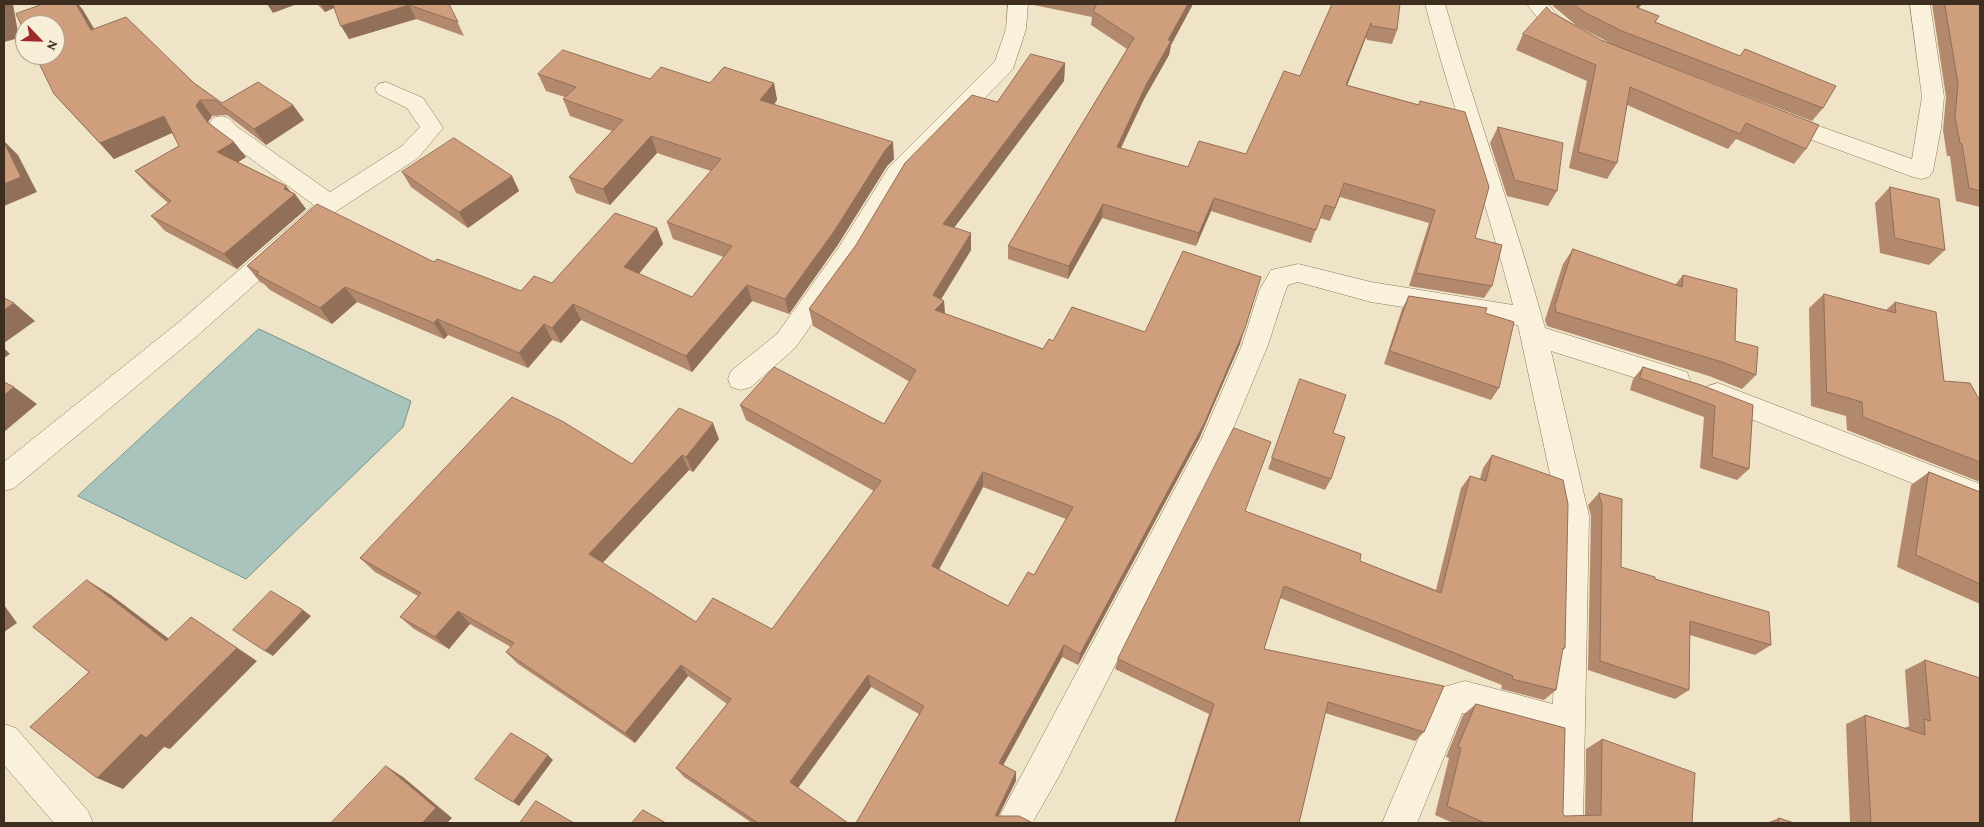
<!DOCTYPE html>
<html>
<head>
<meta charset="utf-8">
<style>
  body { margin:0 }
  #map { position:relative; width:1984px; height:827px; overflow:hidden; background:#f0e4c8; font-family:"Crimson Pro",serif }
  canvas { display:block }
  .frame { position:absolute; inset:0; border:5px solid #3d2e20; pointer-events:none }
  .north { position:absolute; left:15px; top:15px; width:50px; height:50px; box-sizing:border-box; background:#f7eed8; border:1px solid #ada18e; border-radius:50%; rotate:114deg; font-size:14px; font-weight:700; line-height:20px; text-align:center; color:#3d2e20 }
  .north::after { content:''; display:block; margin:auto; width:18px; height:22px; background:#9e2a2b; clip-path:polygon(50% 0,100% 100%,50% 72%,0 100%) }
</style>
</head>
<body>
<div id="map">
<canvas width="1984" height="827"></canvas>
<div class="frame"></div>
<div class="north">N</div>
</div>
<script>
const ctx = document.querySelector('canvas').getContext('2d');
ctx.lineJoin = 'round';
function fill(path, color) {
  ctx.fillStyle = color;
  ctx.fill(path, 'evenodd');
}
function trace(path, color, width, dash) {
  ctx.strokeStyle = color;
  ctx.lineWidth = width;
  ctx.lineCap = dash ? 'butt' : 'round';
  ctx.setLineDash(dash || []);
  ctx.stroke(path);
}
const water = new Path2D(`
  M259 329 411 401 403 427 246 579 78 496Z`);
fill(water, '#a9c4bc');
trace(water, '#6f938a', 1);
const minor = new Path2D(`
  M1008 4H1028L1026 29 1013 69 905 179 857 261 795 348 751 387 741 390 731 387 728 379 731 371 777 334 839 247 889 167 995 61 1006 29Z
  M1425 4H1445C1476 113 1515 219 1545 328L1687 372 1690 380 1687 388 1677 391 1551 351 1589 516 1583 823H1549L1552 737 1465 713H1462L1417 823H1382L1440 688 1465 681 1553 704 1559 516 1518 325 1371 302 1298 282 1288 285 1285 292 1268 345 1227 443 1058 778 1032 823H996L1201 440 1242 345 1259 291 1271 270 1298 264 1371 282 1513 305C1487 203 1452 105 1425 4Z
  M1527 4H1548L1558 16 1579 28 1582 33 1579 38C1558 43 1538 20 1527 4Z
  M1910 4H1930L1944 97 1941 128 1933 171 1929 177 1921 179 1913 177 1771 125 1768 120 1771 115 1779 112 1912 159 1922 97Z
  M386 82 423 98 443 128 418 158 338 210 197 336 14 488 4 491V462L179 322 314 205 220 136 210 123 213 118C224 114 229 117 236 126L330 192 402 146 420 127 407 108 378 94 375 89 378 84Z
  M1718 383 1980 484V510L1708 402 1704 394 1708 386Z
  M4 724 16 728 88 811 93 823H54L4 765Z`);
trace(minor, '#8d765c', 1);
fill(minor, '#faf1dc');
fill(new Path2D(`
  M43 4H78L83 10 94 29 194 83 222 103 304 120 266 145 227 115 212 116 208 122 246 157 238 162 286 186 306 209 237 269 165 231 151 216 168 203 149 186 135 171 179 146 172 133 114 159 54 94Z
  M317 4H449L464 36 416 19 349 39 334 8 325 12Z
  M1029 4H1193L1171 45 1169 55 1144 99 1121 148 1188 167 1246 154 1300 76 1332 4 1397 30 1392 44 1367 40 1366 37 1347 85 1419 105 1420 101 1475 238 1492 286 1484 298 1409 286 1429 223 1340 197 1330 221 1320 218 1311 243 1211 211 1196 246 1102 218 1068 279 1008 259V246L1127 49 1091 25 1092 17Z
  M1554 4H1642L1638 8 1659 16 1655 22 1823 108 1812 121 1639 55 1806 149 1794 164 1736 139 1728 149 1627 105 1617 163 1607 179 1569 168 1587 81 1516 50 1523 34 1551 12 1601 40 1612 44 1577 26 1553 6Z
  M1932 4H1980V207L1956 201 1950 156H1947L1943 130 1946 97Z
  M1065 63 1064 81 954 228 971 250 941 299 944 301 945 314 1043 349 1053 341 1145 332 1240 344 1199 439 1078 665 1062 657 1003 765 1016 772V781L856 823 919 714 871 687 798 788 848 823H752L684 777 676 768 727 704 688 676 635 743 518 664 506 652 511 647 470 624 449 649 414 629 400 617 418 596 375 572 360 558 632 464 719 439 693 472 689 470 602 563 696 622 772 629 874 491 746 420 740 405 884 424 910 382 813 326 809 309 997 102ZM983 487 1066 519 1034 575 1008 606 939 569Z
  M538 74 650 79 710 83H774L777 100 774 105 894 159 887 166 837 246 789 314 752 301 692 372 581 320 561 343 552 340 528 368 448 335 444 339 357 302 332 324 270 290 264 284 260 282 247 266 434 262 521 291 552 283 657 228 663 244 639 274 692 297 724 257 673 239 667 222 711 171 657 153 610 205 576 193 569 177 612 131 570 116 563 99 565 97 546 91Z
  M1498 127 1557 191 1548 206 1507 196 1490 143Z
  M402 172 512 176 519 191 468 228 411 187Z
  M1890 187 1945 250 1929 265 1880 253 1875 203Z
  M1573 249 1675 285 1683 275 1756 375 1742 389 1709 376 1547 326 1545 320 1563 264Z
  M1824 294 1886 310 1895 302 1944 381 1980 401V482L1847 430 1846 416 1811 406 1809 308Z
  M1409 296 1485 313 1499 388 1491 400 1384 364 1402 309Z
  M1643 367 1753 405 1749 469 1737 480 1700 468 1704 417 1630 390 1633 379Z
  M1300 379 1333 433 1331 479 1325 490 1268 469Z
  M1492 455 1565 648 1562 651 1556 690 1544 700 1501 689 1502 685 1280 598 1264 649 1424 732 1415 741 1325 713 1299 823H1174L1209 714 1115 669 1118 659 1245 511 1360 561 1436 590 1461 488 1470 476 1480 479 1483 468Z
  M1929 472 1980 492V604L1897 567 1911 485Z
  M1599 493 1621 567 1655 579 1771 645 1755 655 1690 635 1689 690 1675 699 1588 670 1591 516 1588 505Z
  M1925 660 1980 823H1850L1846 724 1865 715 1904 728 1909 726 1905 670Z
  M1476 704 1565 816H1585L1586 749 1602 739 1692 823H1453L1435 815 1449 758 1446 757 1463 715Z
  M1779 818 1794 823H1766Z`), '#b2896c');
fill(new Path2D(`
  M4 4H13L19 38 4 42Z
  M76 4H78L83 10 104 46 91 30Z
  M267 4H297L273 13Z
  M321 4H335L336 7 325 12Z
  M1188 4H1193L1171 45 1169 55 1144 99 1115 160 1117 147 1168 40Z
  M1639 4H1642L1628 21 1636 7Z
  M409 5 416 19 349 39 341 26Z
  M1371 23 1366 37 1342 99 1346 85Z
  M1065 63 1064 81 944 241 943 224Z
  M774 83 777 100 763 117 760 100Z
  M200 100 212 116 208 122 219 138 196 106Z
  M293 105 304 120 266 145 254 129Z
  M164 116 176 131 114 159 100 143Z
  M651 136 657 153 610 205 603 189Z
  M4 141 18 155 37 192 4 206Z
  M234 142 246 157 229 168 217 152Z
  M893 142 894 159 887 166 837 246 789 314 785 299 886 149Z
  M512 176 519 191 468 228 459 212Z
  M286 186 293 196 295 194 306 209 237 269 224 254Z
  M1214 198 1211 211 1196 246 1199 233Z
  M1103 204 1102 218 1068 279 1069 266Z
  M657 228 663 244 631 283 624 267Z
  M971 233V250L934 311 933 295Z
  M1261 277 1240 344 1199 439 1078 665 1080 654Z
  M747 285 752 301 692 372 686 356Z
  M345 287 357 302 332 324 320 308Z
  M944 301 945 317 935 310Z
  M14 303 35 321 4 343V310Z
  M573 304 581 320 561 343 552 328Z
  M437 319 448 335 444 339 434 323Z
  M544 324 552 340 528 368 519 353Z
  M4 348 10 354 4 358Z
  M14 387 37 404 4 432V395Z
  M713 423 719 439 693 472 686 457Z
  M682 455 689 470 598 568 589 554Z
  M983 472V487L934 579 932 566Z
  M87 580 111 595 189 654 166 641Z
  M4 605 17 623 4 632Z
  M303 610 311 616 273 656 265 651Z
  M458 611 470 624 449 649 435 637Z
  M191 617 257 661 170 749 164 747 123 789 97 778Z
  M1064 645 1062 657 999 773V763Z
  M681 665 688 676 635 743 625 733Z
  M868 675 871 687 795 792 790 782Z
  M548 755 553 760 519 806 513 802Z
  M386 766 403 777 452 818 447 823H422Z
  M1016 772V781L995 823V816Z`), '#916f58');
const building = new Path2D(`
  M43 4H76L91 30 126 17 194 83 222 103 258 82 293 105 254 129 215 100H200L196 106 207 122 234 142 217 152 286 186 284 189 295 194 224 254 151 216 171 201 135 171 179 146 164 116 100 143 54 94 35 55H55V25H25V33L16 14Z
  M333 4H449L458 22 409 5 341 26Z
  M1095 4H1188L1168 40 1171 41 1146 85 1117 147 1188 167 1199 141 1246 154 1284 71 1300 76 1332 4H1400L1397 30 1372 26 1371 23 1346 85 1419 105 1420 101 1465 112 1489 187 1475 238 1502 245 1492 286 1416 273 1435 210 1344 183 1335 208 1325 205 1316 230 1214 198 1199 233 1103 204 1069 266 1008 246 1134 38 1093 11 1097 4Z
  M1574 4H1639L1636 7 1659 16 1655 22 1740 56 1745 49 1836 86 1823 108 1622 31 1584 12Z
  M1945 4H1980V191L1969 188 1962 144 1960 143 1955 117 1958 84Z
  M1547 7 1551 12 1601 40 1819 125 1806 149 1746 123 1740 134 1630 87 1617 163 1578 152 1596 65 1523 34Z
  M563 50 650 79 661 67 710 83 724 67 774 83 760 100 893 142 886 149 835 230 785 299 747 285 686 356 573 304 552 328 544 324 519 353 437 319 434 323 345 287 320 308 256 274 259 272 247 266 317 204 434 262 437 259 521 291 534 276 552 283 615 213 657 228 624 267 692 297 732 246 667 222 721 159 651 136 603 189 569 177 623 120 563 99 576 87 538 74Z
  M1031 54 1065 63 943 224 971 233 933 295 944 301 935 310 1043 349 1049 339 1053 341 1072 307 1145 332 1183 251 1261 277 1245 328 1204 424 1080 654 1064 645 999 763 1016 772 995 816H1019L1033 823H856L924 706 868 675 790 782 848 823H758L676 768 731 699 681 665 625 733 506 652 514 643 458 611 435 637 400 617 421 593 360 558 512 397 562 421 632 464 679 408 713 423 686 457 682 455 589 554 696 622 713 598 772 629 881 481 740 405 774 367 884 424 916 370 809 309 856 245 905 163 972 95 997 102ZM983 472 1073 507 1034 575 1028 572 1008 606 932 566Z
  M1498 127 1563 143 1557 191 1515 180Z
  M454 138 512 176 459 212 402 172Z
  M4 142 21 177 4 184Z
  M1890 187 1939 199 1945 250 1895 238Z
  M1573 249 1682 287 1683 275 1737 289 1735 341 1758 347 1756 375 1722 362 1556 312 1555 306Z
  M1824 294 1896 313 1895 302 1936 312 1944 381 1970 383 1980 401V462L1863 417 1862 402 1827 392Z
  M1409 296 1487 308 1485 313 1514 322 1499 388 1390 351Z
  M4 298 14 303 4 310Z
  M1643 367 1701 385 1753 405 1749 469 1712 457 1715 406 1640 378Z
  M1300 379 1346 395 1333 433 1345 437 1331 479 1272 458Z
  M4 382 14 387 4 395Z
  M1234 428 1271 442 1245 511 1361 554 1360 561 1441 593 1470 476 1486 481 1492 455 1563 480 1568 504 1565 648H1563L1556 690 1512 679 1513 676 1284 586 1264 649 1444 686 1424 732 1328 702 1299 823H1175L1214 704 1118 659Z
  M1929 472 1980 492V584L1916 555Z
  M1599 493 1622 499 1621 567 1655 577V579L1769 612 1771 645 1690 621 1689 690 1600 661 1602 505Z
  M87 580 166 641 191 617 237 648 146 738 141 734 97 778 30 727 89 672 33 627Z
  M271 591 303 610 265 651 233 630Z
  M1925 660 1980 678V823H1871L1865 715 1925 735 1924 719 1930 721Z
  M1476 704 1565 728 1563 814 1565 816 1601 815 1602 739 1695 773 1692 823H1485L1447 806 1461 748 1458 747Z
  M511 733 548 755 513 802 475 779Z
  M386 766 436 808 422 823H331Z
  M536 801 574 823H520Z
  M643 810 666 823H632Z
  M1779 818 1794 823H1779Z`);
fill(building, '#cf9f7d');
trace(building, '#916f58', 1);
</script>
</body>
</html>
